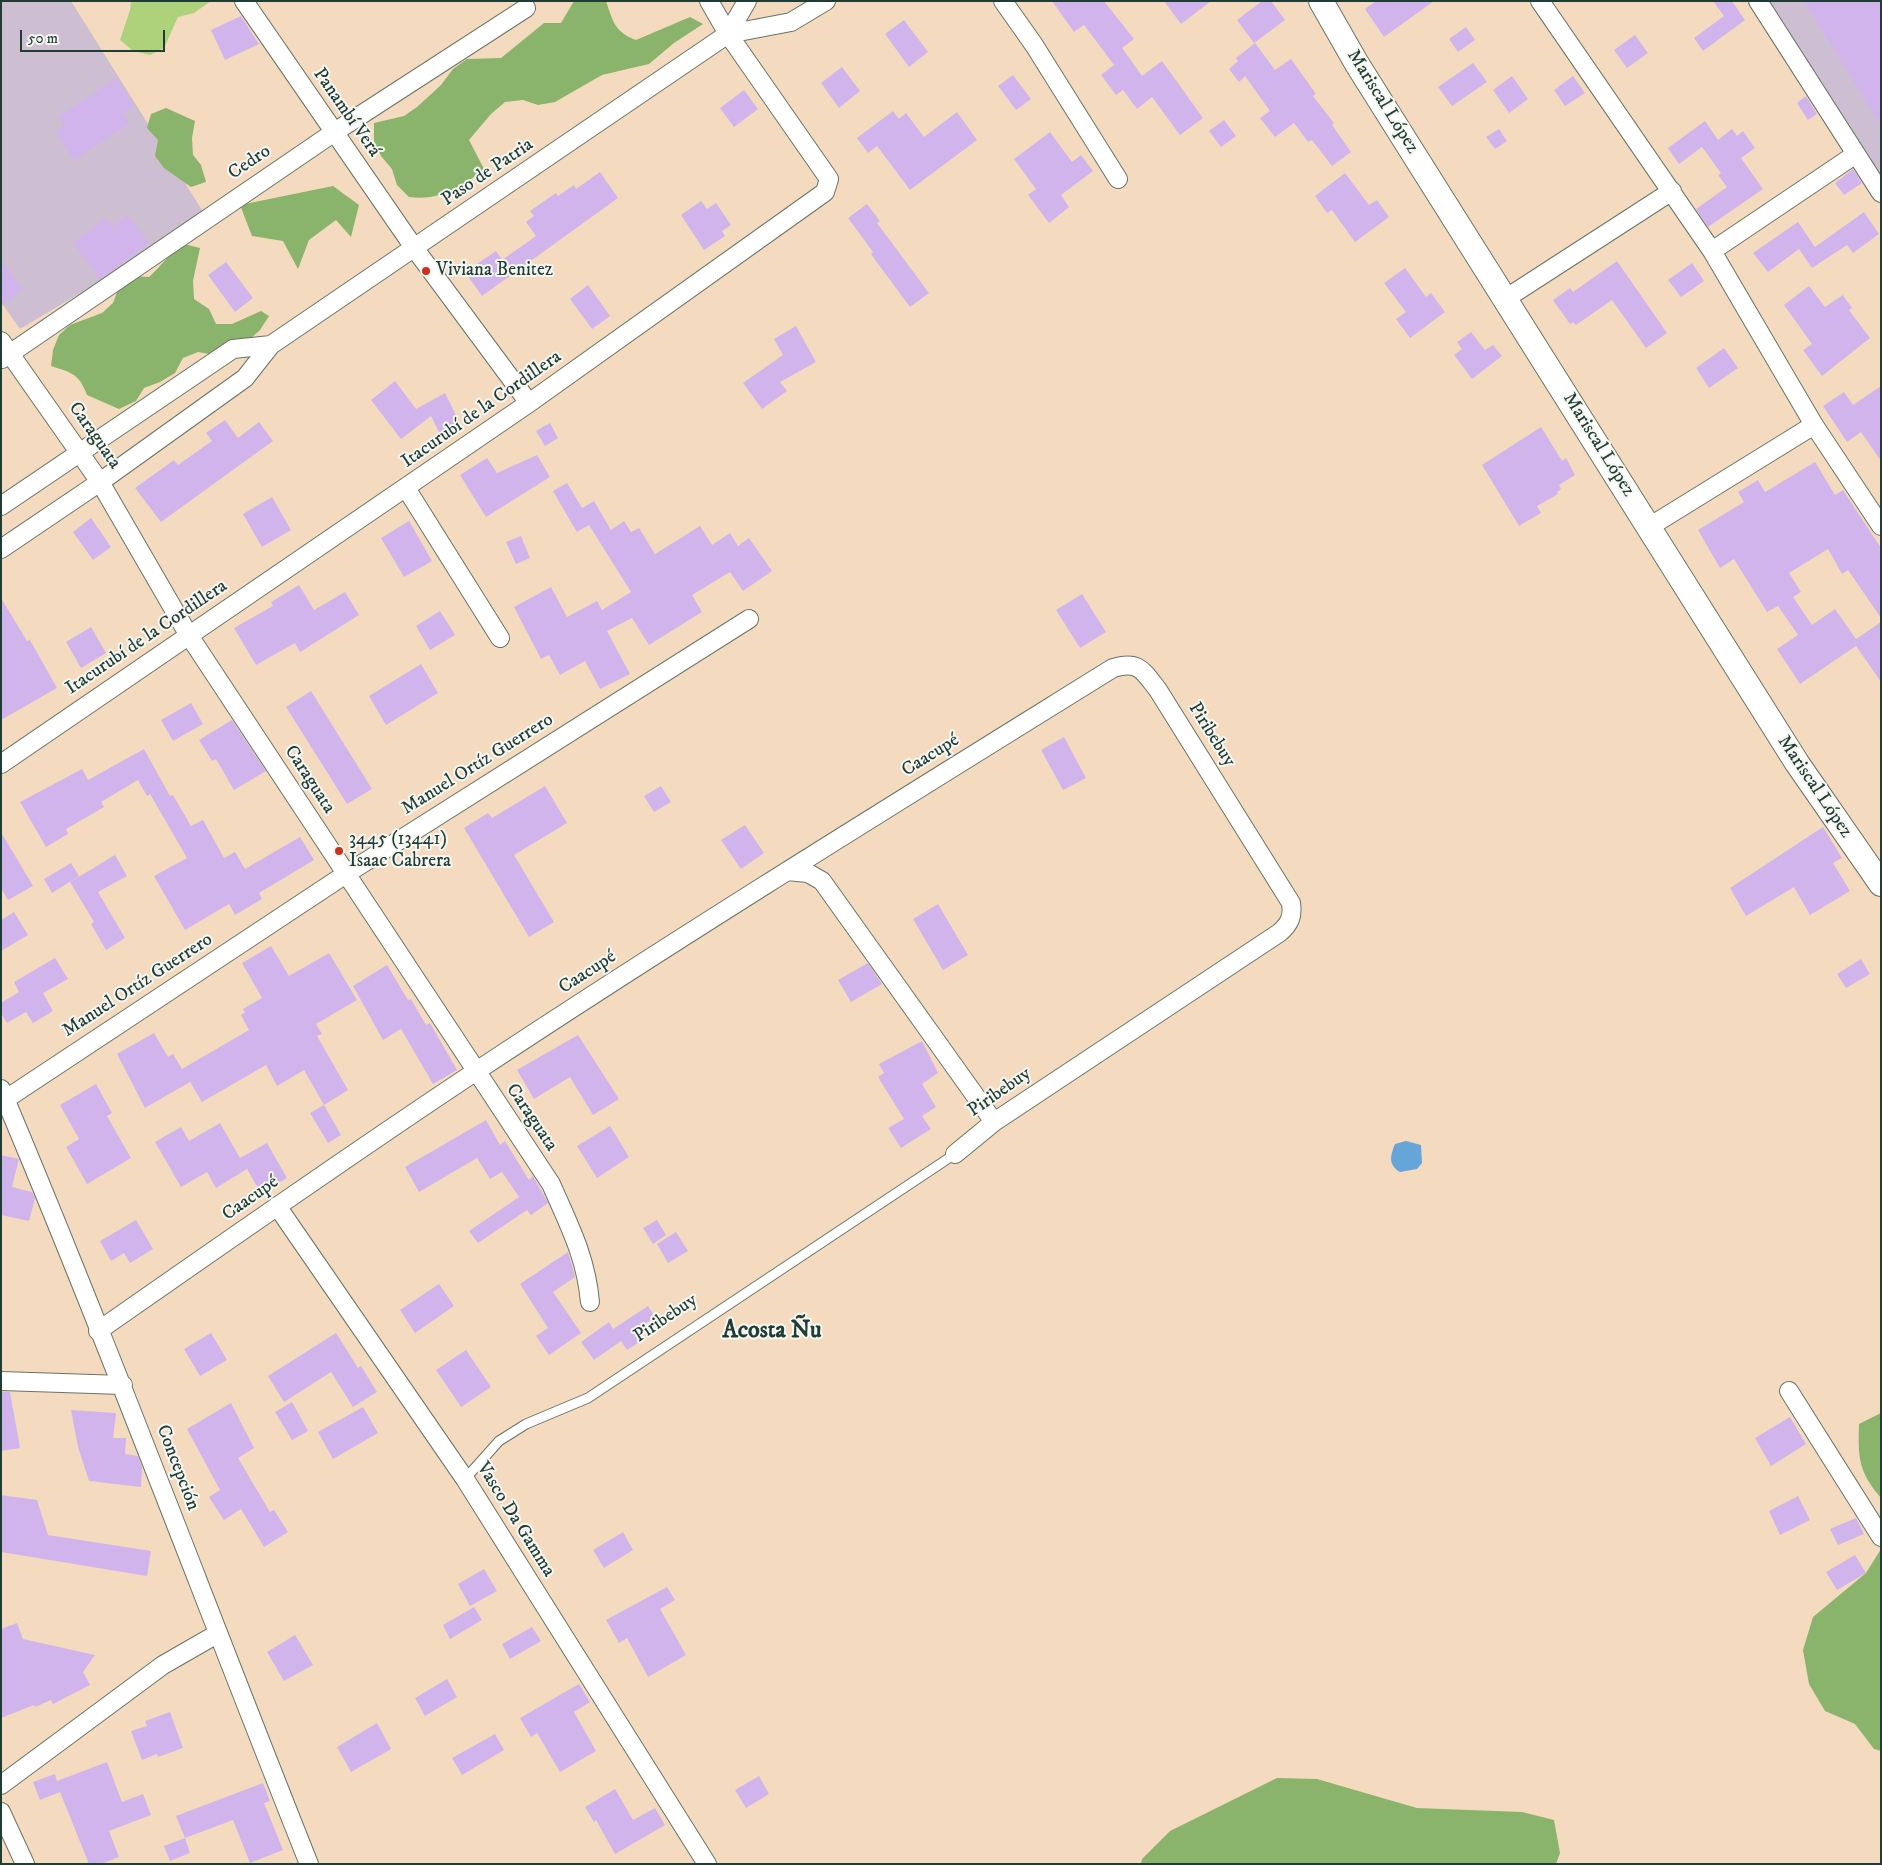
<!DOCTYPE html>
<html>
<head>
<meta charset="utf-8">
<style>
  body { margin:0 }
  #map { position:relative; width:1882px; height:1865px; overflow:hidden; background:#f4dbbf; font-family:"IM FELL DW Pica",serif }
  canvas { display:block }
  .frame { position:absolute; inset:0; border:2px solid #1f3d34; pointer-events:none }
  .scale { position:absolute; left:20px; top:30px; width:145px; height:22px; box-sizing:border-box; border:2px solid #1f3d34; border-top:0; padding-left:6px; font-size:15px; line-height:18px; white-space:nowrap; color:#1f3d34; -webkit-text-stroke:4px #f6f6f2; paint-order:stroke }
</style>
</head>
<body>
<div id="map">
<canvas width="1882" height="1865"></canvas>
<div class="frame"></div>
<div class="scale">50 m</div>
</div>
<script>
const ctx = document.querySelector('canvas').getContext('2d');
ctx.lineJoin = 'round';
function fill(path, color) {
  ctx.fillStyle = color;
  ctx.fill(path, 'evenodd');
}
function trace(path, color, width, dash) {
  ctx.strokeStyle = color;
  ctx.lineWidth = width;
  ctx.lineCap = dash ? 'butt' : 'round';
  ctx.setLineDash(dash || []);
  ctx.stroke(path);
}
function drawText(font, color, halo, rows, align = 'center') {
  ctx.font = font + ' "IM FELL DW Pica",serif';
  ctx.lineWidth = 4;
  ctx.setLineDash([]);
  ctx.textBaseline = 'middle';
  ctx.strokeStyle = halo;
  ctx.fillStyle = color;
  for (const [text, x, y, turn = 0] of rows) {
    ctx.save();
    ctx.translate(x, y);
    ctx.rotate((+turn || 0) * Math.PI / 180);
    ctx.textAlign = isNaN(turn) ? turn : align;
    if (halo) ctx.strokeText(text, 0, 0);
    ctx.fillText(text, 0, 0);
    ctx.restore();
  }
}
fill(new Path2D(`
  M1 1H71L207 218 20 329 1 302Z
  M1761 1H1881V193Z`), '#cebed1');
fill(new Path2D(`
  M131 1H211L194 13 178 17 164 48 150 55 133 51 120 40 130 10Z`), '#aed27b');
fill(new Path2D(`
  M574 1H606C613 22 615 32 636 40L690 17 703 24 674 43 649 64 602 75 555 102 538 105 523 100 505 102 491 114 469 140 484 169C461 188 439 201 409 197L397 185 392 169 381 156 374 141V123L404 116 417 107 441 85 453 69 467 59 501 58 544 23H561Z
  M166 108 195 121 192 138 193 155 201 165 206 182 191 187 164 168 155 156 158 140 147 128 151 114Z
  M333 186 359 205 351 237 336 220 309 240 298 269 283 241 252 236 240 205Z
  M184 244 200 248 193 281 194 299 209 309 216 324H232L261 311 269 316 260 330 248 341 214 355 198 352 183 358 175 373 160 382 144 388 136 401 119 409 87 395C79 374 73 373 51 366L53 350 59 335 70 325 102 313 113 303 119 287 133 276 149 277C161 266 170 253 184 244Z
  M1881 1413V1498C1858 1471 1858 1457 1859 1424Z
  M1881 1549V1751L1874 1749 1855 1724 1825 1711 1809 1684 1803 1650 1813 1617 1866 1573Z
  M1277 1778 1317 1779 1417 1808 1522 1812 1554 1820 1560 1853 1556 1864H1141L1142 1859 1170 1831Z`), '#8ab46b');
fill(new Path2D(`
  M1406 1141 1421 1145 1422 1163 1417 1169 1400 1172C1388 1165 1390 1156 1395 1144Z`), '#66a5d8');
fill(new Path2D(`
  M1052 1H1104L1134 39 1122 48 1142 76 1162 61 1203 118 1180 135 1152 97 1137 109 1123 90 1116 95 1101 75 1114 65 1084 25 1074 32Z
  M1164 1H1211L1181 24Z
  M1262 1H1271L1285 20 1254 43 1237 20Z
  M1376 1H1434L1384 37 1365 9Z
  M1713 1H1732L1745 20 1703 51 1694 38 1724 16Z
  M1804 1H1881V126Z
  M241 16 259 44 225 60 211 30Z
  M904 20 928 52 909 67 885 34Z
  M1466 27 1475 40 1458 52 1449 39Z
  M1635 35 1648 53 1627 68 1614 50Z
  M1255 43 1275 70 1291 59 1316 94 1313 96 1334 123 1332 125 1351 152 1332 166 1312 140 1308 142 1294 123 1275 137 1260 118 1270 111 1245 76 1239 82 1229 69 1238 61 1236 58Z
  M1473 63 1487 82 1452 106 1438 87Z
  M842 67 860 91 839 108 821 83Z
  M1013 75 1031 99 1016 110 998 86Z
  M1512 76 1528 99 1509 113 1493 90Z
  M1573 76 1585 93 1565 106 1554 90Z
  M116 78 134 106 123 113 130 123 74 160 55 132 64 126 58 117Z
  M744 90 758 109 734 127 720 108Z
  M1806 96 1817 114 1808 120 1797 103Z
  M893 111 899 119 906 113 924 137 957 112 977 140 910 190 877 146 868 153 857 138Z
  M1224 120 1236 136 1221 147 1209 131Z
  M1705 121 1718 140 1732 129 1737 136 1743 131 1755 148 1741 158 1763 189 1708 227 1696 209 1727 187 1718 175 1721 173 1702 147 1679 164 1668 148Z
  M1499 129 1507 141 1495 149 1486 137Z
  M1050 132 1072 162 1081 155 1093 171 1061 195 1069 207 1049 223 1028 195 1036 189 1014 159Z
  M1853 169 1862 183 1844 195 1835 183Z
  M600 172 618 198 482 296 465 272 496 251 502 260 536 236 526 222 534 216 530 211 556 193 558 196 574 185 576 189Z
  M1345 173 1369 205 1377 200 1389 217 1355 242 1332 210 1327 213 1315 196Z
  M701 201 707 209 716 203 731 225 722 231 725 236 704 250 681 215Z
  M867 204 880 221 877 223 929 293 910 307 873 257 871 254 873 252 848 218Z
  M1864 212 1879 234 1853 253 1847 245 1812 268 1799 249 1768 272 1753 253 1798 222 1815 247Z
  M128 215 149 243 100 279 73 243 106 218 112 227Z
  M1 260 23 289 1 306Z
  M1617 261 1667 333 1646 348 1612 300 1576 325 1573 322 1570 324 1553 300 1570 288 1573 292Z
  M226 262 253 298 235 312 208 275Z
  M1692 263 1704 281 1681 297 1668 280Z
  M1405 268 1426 297 1431 293 1445 312 1410 338 1396 319 1406 312 1384 283Z
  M588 285 610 316 592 329 570 299Z
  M1809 286 1825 307 1843 295 1852 308 1849 310 1870 338 1822 376 1803 350 1812 344 1784 305Z
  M796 326 816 362 780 382 787 391 762 409 743 383 783 355 774 339Z
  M1471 332 1485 350 1493 345 1502 356 1472 379 1454 355 1462 349 1457 342Z
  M1724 348 1738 368 1709 388 1696 368Z
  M395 381 416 409 445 393 460 423 440 434 431 416 401 439 371 400Z
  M1881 386V461L1861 432 1847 442 1823 406 1844 392 1853 405Z
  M225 420 238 438 259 422 273 441 161 522 135 488 174 460 178 465 212 441 206 433Z
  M550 423 558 438 545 446 536 431Z
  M1541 427 1562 461 1566 458 1575 475 1559 485 1561 489 1557 492 1558 494 1537 506 1541 513 1519 526 1482 465Z
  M537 455 550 477 486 517 460 475 487 458 497 473Z
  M1815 462 1835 495 1843 490 1881 548V618L1848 570 1842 574 1828 549 1789 573 1801 592 1793 597 1812 625 1835 609 1856 639 1881 622V682L1856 646 1800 684 1777 649 1798 635 1778 606 1767 612 1734 559 1720 568 1698 530 1744 502 1738 492 1758 480 1765 492Z
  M567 483 582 508 594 501 611 530 624 521 631 532 639 528 655 554 700 526 712 545 730 533 738 546 749 538 772 571 743 591 730 572 692 595 702 612 649 645 632 618 607 631 630 674 600 689 585 661 560 675 549 655 541 659 514 607 551 587 567 617 597 601 602 610 631 592 589 525 577 532 568 517 553 491Z
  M272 497 291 530 262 547 243 514Z
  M91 518 111 547 93 560 73 532Z
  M409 521 432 561 404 577 381 538Z
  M521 536 530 558 516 564 506 542Z
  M299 585 314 610 345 592 359 615 300 652 295 643 256 665 234 628 273 606 271 602Z
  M1082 594 1106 632 1080 648 1056 610Z
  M1 598 27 641 30 640 57 688 1 720Z
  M440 611 455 635 430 650 416 626Z
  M91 627 106 653 81 668 66 642Z
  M421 664 438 693 386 725 369 696Z
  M311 691 372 789 347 804 286 707Z
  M191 703 203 724 173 741 161 720Z
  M232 720 266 771 234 790 216 759 212 761 199 740Z
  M1064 737 1086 778 1063 790 1041 750Z
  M144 749 170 796 173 795 191 826 203 820 224 858 235 852 245 869 300 837 314 860 259 893 262 899 235 915 229 904 185 930 154 876 187 858 150 794 147 796 138 780 101 802 104 807 66 829 68 834 46 847 20 802 82 769 88 780Z
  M545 786 567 823 514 855 554 922 529 937 464 828 488 813 492 818Z
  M661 786 671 802 654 812 644 796Z
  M745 825 764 853 741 869 721 840Z
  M1823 827 1842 858 1833 863 1850 891 1810 915 1794 887 1746 916 1730 888Z
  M1 832 33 886 8 900 1 888Z
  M115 855 127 876 98 892 125 938 106 950 91 924 94 922 70 882Z
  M71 863 79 876 52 893 44 879Z
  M938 904 968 955 943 970 913 919Z
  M14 912 28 935 1 951V920Z
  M271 946 289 976 329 953 357 1000 316 1024 322 1034 317 1036 348 1090 324 1105 304 1070 277 1086 266 1065 202 1102 190 1082 145 1108 117 1054 154 1033 168 1057 173 1054 182 1069 249 1030 241 1015 245 1012 243 1009 262 998 242 963Z
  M55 958 68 979 43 993 53 1011 33 1023 26 1012 7 1023 1 1013V1003L19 992 14 982Z
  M1861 959 1870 974 1846 988 1837 974Z
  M868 963 882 984 851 1002 838 980Z
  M387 965 408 1000 411 999 426 1025 430 1023 457 1070 433 1084 401 1029 383 1040 353 986Z
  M578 1035 619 1099 593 1115 570 1077 534 1099 517 1070Z
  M922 1041 938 1073 922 1084 936 1107 922 1116 931 1129 901 1148 888 1128 904 1119 878 1077 884 1073 879 1064Z
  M96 1084 112 1113 107 1116 131 1158 87 1184 66 1147 79 1139 60 1105Z
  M324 1105 341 1135 328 1143 310 1113Z
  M486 1120 500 1145 505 1141 529 1180 533 1176 548 1203 531 1215 527 1210 478 1243 469 1231 519 1197 502 1172 490 1179 477 1158 419 1192 405 1167Z
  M220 1123 240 1158 267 1143 287 1178 261 1193 247 1169 216 1188 207 1172 181 1187 155 1142 181 1127 189 1141Z
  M610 1126 629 1157 597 1178 577 1146Z
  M1 1155 19 1159 12 1187 32 1192 35 1198 29 1221 1 1215Z
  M136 1220 153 1249 130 1263 124 1253 111 1261 100 1241Z
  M657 1220 666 1235 653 1244 643 1228Z
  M676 1232 688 1251 668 1263 657 1244Z
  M568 1252 575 1277 553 1292 581 1333 549 1355 536 1336 548 1328 520 1284Z
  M439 1284 454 1306 415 1333 400 1310Z
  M648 1306 655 1317 635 1331 641 1341 627 1350 621 1341 594 1360 581 1342 609 1322 613 1329Z
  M211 1333 227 1360 200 1376 184 1349Z
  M336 1333 358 1368 361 1366 377 1392 353 1407 331 1372 284 1402 268 1376Z
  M466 1350 491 1387 461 1407 436 1370Z
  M1 1392H10L20 1448 1 1451Z
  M292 1402 308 1431 292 1440 275 1412Z
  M231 1403 254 1448 238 1458 270 1512 274 1510 288 1532 264 1547 241 1509 224 1520 209 1497 220 1490 187 1429Z
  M363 1407 378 1433 333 1459 318 1432Z
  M71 1410 116 1413 113 1438H126L125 1454 138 1456 142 1467 141 1487 89 1481 78 1447Z
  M1790 1417 1806 1444 1771 1466 1755 1438Z
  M1 1495 37 1500 48 1535 151 1551 147 1576 1 1552Z
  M1798 1496 1810 1520 1780 1535 1769 1511Z
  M1856 1518 1864 1534 1838 1545 1830 1529Z
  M623 1532 633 1550 604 1568 593 1550Z
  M1855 1555 1866 1573 1837 1590 1826 1572Z
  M484 1569 497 1591 470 1606 458 1584Z
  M667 1587 675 1600 660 1609 686 1655 648 1677 627 1638 619 1643 606 1620Z
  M474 1607 482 1620 450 1639 443 1625Z
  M17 1623 23 1639 95 1655 83 1672 90 1685 53 1704 51 1700 35 1707 34 1705 1 1718V1629Z
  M532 1627 541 1641 510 1659 502 1644Z
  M295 1635 313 1665 284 1681 267 1652Z
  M447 1679 457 1697 425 1716 415 1698Z
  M579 1684 590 1702 574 1712 596 1751 560 1772 537 1733 531 1737 520 1718Z
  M170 1712 183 1748 158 1757 157 1754 142 1760 131 1731 147 1726 145 1721Z
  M377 1723 391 1749 351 1772 337 1747Z
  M495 1734 504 1750 462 1775 452 1758Z
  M107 1762 122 1802 143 1794 151 1815 109 1831 119 1857 101 1864H89L60 1792 40 1800 33 1782 55 1774 57 1781Z
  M759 1776 769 1794 746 1808 735 1790Z
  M263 1783 270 1801 264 1803 283 1850 250 1863 233 1820 185 1838 176 1816Z
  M615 1789 633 1820 655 1808 665 1825 615 1854 596 1820 594 1822 585 1807Z
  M185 1838 190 1853 170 1861 164 1846Z`), '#d2b4ed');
const lane = new Path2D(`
  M465 1479 499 1441 526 1424 588 1398 955 1154`);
const street = new Path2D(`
  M244 1 415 249 529 403
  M1003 1 1034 45 1118 179
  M1540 1 1712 251 1814 425 1881 526
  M1758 1 1881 193
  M728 34 747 1
  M1712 251 1856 154
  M1505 299 1672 191
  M1 341 100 482 188 634 551 1184C569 1225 586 1257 590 1302
  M2 359 333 133 526 8
  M406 488 500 638
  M1 506 233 349 271 345
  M1649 527 1814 425
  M1 549 100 482 245 378 271 345 728 34 791 22 826 1
  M1 764 529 403 825 192 829 179 728 34 709 1
  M787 871 808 873 822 881 994 1122
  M1 1089C109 1345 206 1606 309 1864
  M6 1099 346 874 749 619
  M277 1206 465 1479 707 1864
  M98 1331C223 1244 348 1156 475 1072 685 933 899 801 1113 668 1139 660 1143 671 1158 690L1291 903C1293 916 1290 924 1279 933L994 1122 955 1154
  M1 1381 123 1385
  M1789 1391 1881 1537
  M1 1785 163 1665 217 1634
  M1 1812 25 1864`);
const secondary = new Path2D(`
  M1321 1 1357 64 1797 763 1881 884`);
trace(lane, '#6a7465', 11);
trace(street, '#6a7465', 20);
trace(secondary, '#6a7465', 26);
trace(lane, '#fff', 9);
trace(street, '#fff', 18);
trace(secondary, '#fff', 24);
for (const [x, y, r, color] of [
  [426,271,5,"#c8321e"],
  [339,851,5,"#c8321e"]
]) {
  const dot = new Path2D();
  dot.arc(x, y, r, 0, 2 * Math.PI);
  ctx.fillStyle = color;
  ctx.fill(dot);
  trace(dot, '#f6f6f2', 2);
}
drawText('19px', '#1f3d34', '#f6f6f2', [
  ["Mariscal López",1382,102,58],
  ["Panambí Verá",346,113,55],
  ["Cedro",250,163,-34],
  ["Paso de Patria",488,173,-34],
  ["Itacurubí de la Cordillera",482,410,-35],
  ["Caraguata",94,436,55],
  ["Mariscal López",1598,445,58],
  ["Itacurubí de la Cordillera",147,638,-34],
  ["Piribebuy",1211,735,58],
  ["Caacupé",931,756,-32],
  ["Manuel Ortíz Guerrero",478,765,-32],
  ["Caraguata",309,780,57],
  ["Mariscal López",1814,787,56],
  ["Caacupé",588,973,-33],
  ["Manuel Ortíz Guerrero",138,986,-33],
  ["Piribebuy",1000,1093,-35],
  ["Caraguata",531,1118,56],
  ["Caacupé",251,1199,-35],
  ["Piribebuy",666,1319,-34],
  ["Concepción",177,1468,69],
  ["Vasco Da Gamma",515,1520,58]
]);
drawText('19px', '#1f3d34', '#f6f6f2', [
  ["Viviana Benitez",436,271],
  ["3445 (13441)",349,840],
  ["Isaac Cabrera",349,862]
], 'left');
drawText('bold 24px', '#1f3d34', '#f6f6f2', [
  ["Acosta Ñu",772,1332]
]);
</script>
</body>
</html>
